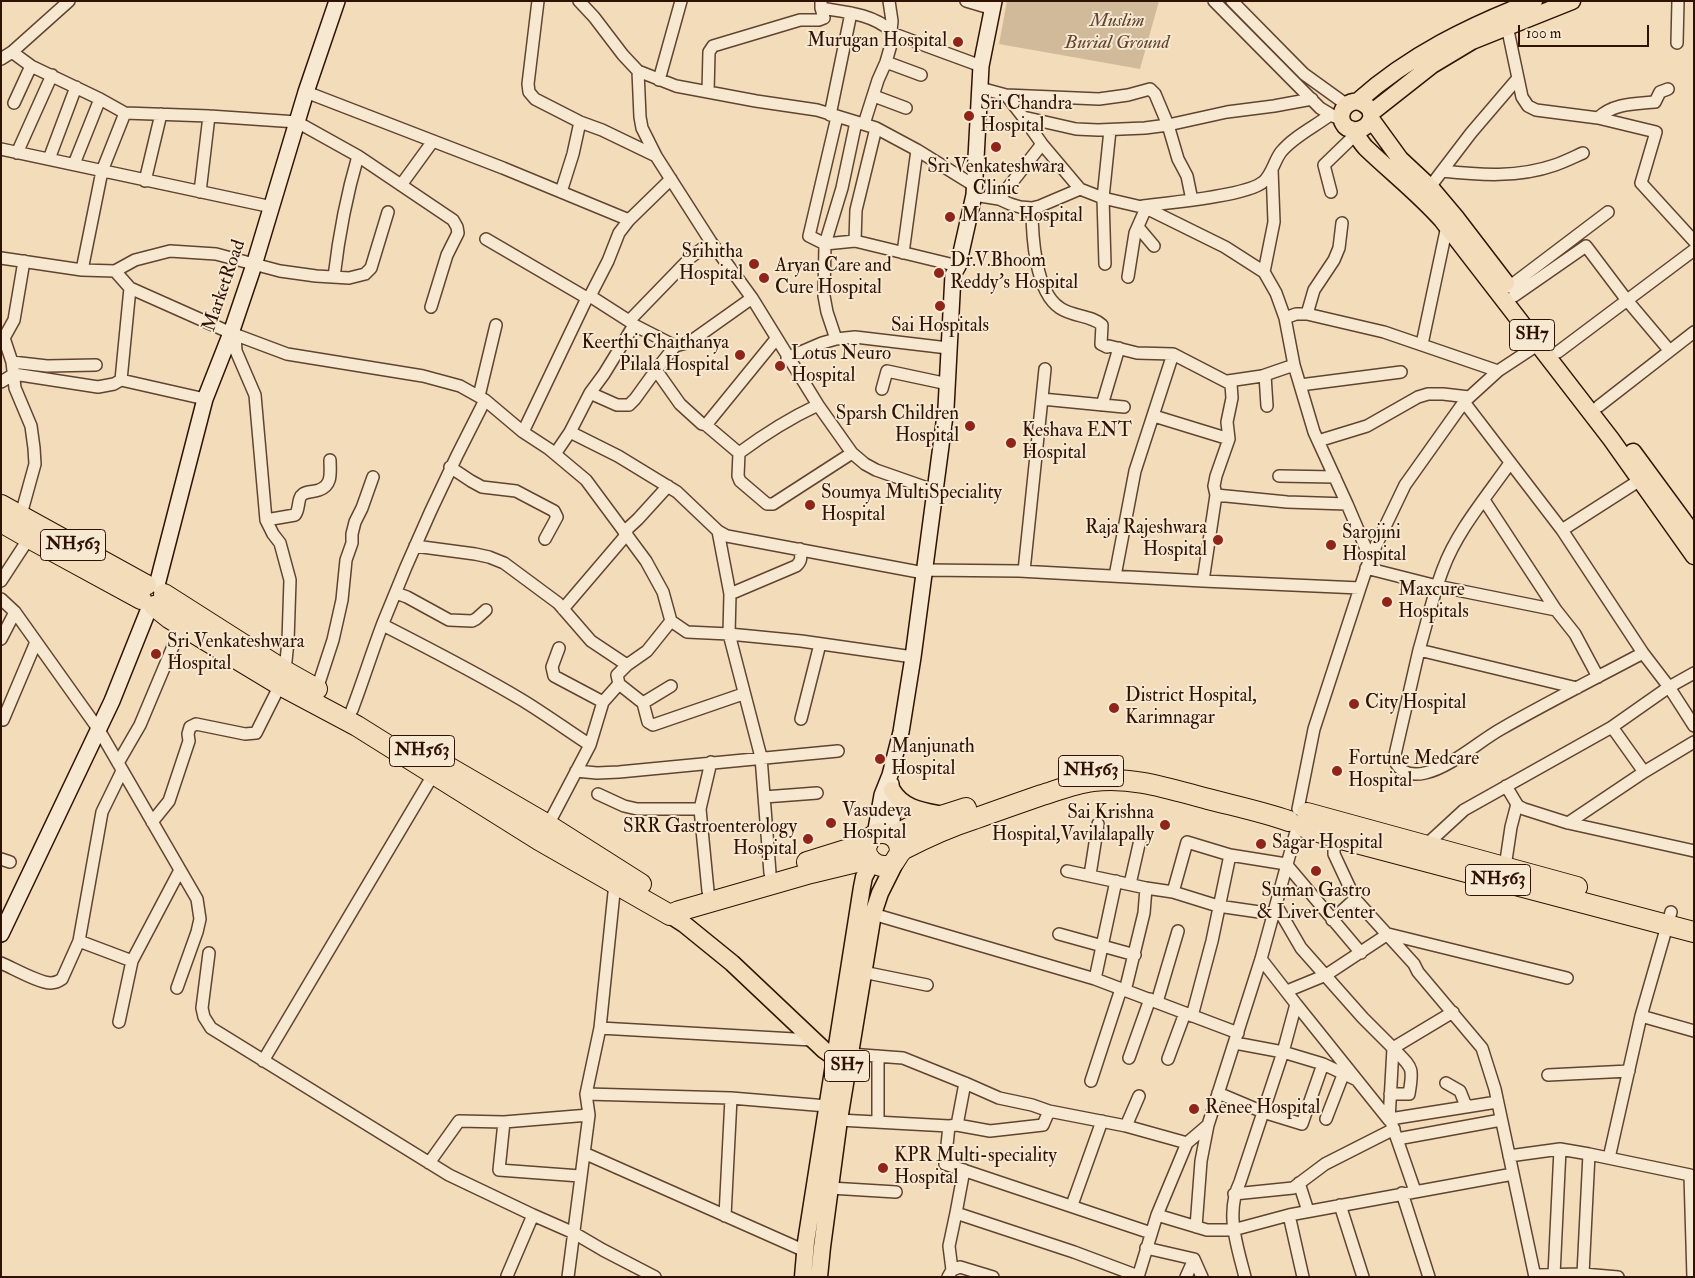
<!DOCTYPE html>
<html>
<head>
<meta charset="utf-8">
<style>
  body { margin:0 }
  #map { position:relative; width:1695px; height:1278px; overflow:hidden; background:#f2dcb9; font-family:"IM FELL Double Pica",serif }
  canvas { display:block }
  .frame { position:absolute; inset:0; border:2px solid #2f1202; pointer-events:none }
  .scale { position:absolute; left:1518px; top:25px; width:131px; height:22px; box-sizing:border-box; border:2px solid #2f1202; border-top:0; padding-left:6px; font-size:15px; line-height:18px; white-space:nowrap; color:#2f1202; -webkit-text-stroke:4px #f7e8d2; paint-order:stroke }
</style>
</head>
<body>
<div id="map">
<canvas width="1695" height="1278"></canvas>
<div class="frame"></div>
<div class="scale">100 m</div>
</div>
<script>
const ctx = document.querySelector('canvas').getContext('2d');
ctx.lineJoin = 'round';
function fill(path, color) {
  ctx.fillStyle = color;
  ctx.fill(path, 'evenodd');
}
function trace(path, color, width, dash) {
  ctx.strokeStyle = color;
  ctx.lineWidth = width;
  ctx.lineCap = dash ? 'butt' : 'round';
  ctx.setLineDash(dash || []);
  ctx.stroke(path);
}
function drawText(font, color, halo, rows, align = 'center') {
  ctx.font = font + ' "IM FELL Double Pica",serif';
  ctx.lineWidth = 4;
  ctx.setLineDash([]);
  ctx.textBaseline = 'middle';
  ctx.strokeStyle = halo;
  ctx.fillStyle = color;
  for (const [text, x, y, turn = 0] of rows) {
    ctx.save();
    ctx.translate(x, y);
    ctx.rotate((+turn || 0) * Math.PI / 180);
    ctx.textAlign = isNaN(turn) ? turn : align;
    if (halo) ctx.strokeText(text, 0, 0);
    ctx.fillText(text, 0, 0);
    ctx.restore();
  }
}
fill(new Path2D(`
  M1007 1H1159L1140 69 999 44Z`), '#d1ba9a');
const street = new Path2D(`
  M538 1 528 84 529 92 535 99 580 122 602 130 656 156 711 242 752 298 818 405 852 453 865 464 876 470 936 491
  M579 1 594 17 623 55 638 71 676 86 756 101 817 110 876 128 917 150 975 186
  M966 1 993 9
  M1214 1 1320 108 1335 117
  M1232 1 1304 74 1347 105
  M821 8C845 12 873 14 891 31
  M1507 26 1522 97 1528 106 1536 110 1598 118 1656 132 1641 183 1694 241
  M894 34 981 66
  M1677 43 1678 1
  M12 52 31 66 100 99 125 113
  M1 59 12 52 69 1
  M886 62 921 75
  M638 71 640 117 642 128 656 156
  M659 80 681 1
  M980 88 1006 95 1023 117 1076 129 1098 130 1145 128 1168 125 1227 112 1274 106 1312 99
  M306 92 503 168 629 220
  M708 92 709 52 713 46 800 20H819L824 18 821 8V1
  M1006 95 1099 99 1128 95 1150 89 1155 94 1168 125 1178 159 1187 176 1192 200
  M874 96 906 108
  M14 103 31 66
  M830 115 851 13
  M837 117 809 236 825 244 855 241 958 266
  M1023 117 1042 144 1080 189
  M1598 118C1614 103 1635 104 1655 102L1660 92 1668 89
  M864 124 878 80 886 62 894 34 891 31 892 21 889 1
  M1 149 272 207
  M17 153 52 75
  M49 159 76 87
  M74 164 100 99
  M1442 171 1471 133 1518 78
  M145 181 161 114
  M401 185 433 141
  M1430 187 1442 171C1480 175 1518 178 1555 165 1564 162 1574 157 1583 153
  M200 192 209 116
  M561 192 573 154 580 122
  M1331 192 1324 165 1355 135
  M974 195 999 199 1010 204 1020 207 1032 208C1032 235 1035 292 1060 308 1073 317 1091 315 1102 325L1101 344 1107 347 1109 346 1137 353 1173 354 1135 471 1115 576
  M999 199 1042 144
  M1143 206C1167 203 1247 196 1263 182 1272 175 1274 161 1281 152 1293 137 1314 127 1330 115
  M1032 208 1040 206 1080 189 1103 198 1146 208 1225 247 1264 272 1276 293 1285 318 1294 365 1314 432 1347 504 1370 558
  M1138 227 1154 246
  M486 239 587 298 590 296
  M855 241 856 210 876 128
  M711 242 691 257 629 321 634 325 675 346 656 370 680 404 702 424 706 425 739 453C766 433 788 419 818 405
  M903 253 917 150
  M1 258 82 270 115 271 130 288 231 333 287 354 423 376 460 386 485 400 523 432 549 449 586 480 646 561 663 592 671 621 687 632 729 634 801 641 913 657
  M1105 264 1103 198 1110 130
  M82 270 102 171 125 113 209 116 297 122 358 156 453 220 457 227 458 233 447 255 431 307
  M115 271 135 260 170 251 216 254 280 271 316 276 349 278 365 274 371 268 388 212
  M1264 272 1274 222 1272 169
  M334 277C339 234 346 197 358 156
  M1128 277 1135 233 1146 208
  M1509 287 1608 212
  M1514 296 1586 246 1626 299 1669 350
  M1307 314 1384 332 1498 371
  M1285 318 1296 314H1307L1314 290 1334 260 1339 248 1342 223
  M629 321 590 296 608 261 619 233 629 220 671 179
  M235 334 236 351 255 395 266 520 273 534 280 543 290 580 288 641 285 671
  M836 339 827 312 824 296 825 244 842 188 856 122
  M1422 344 1447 226
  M675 346 690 342 752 298
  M1558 352 1694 250
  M1173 354 1231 384 1232 398 1227 422 1229 439 1216 476 1214 486 1216 495 1203 581
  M787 358 822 343 836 339 855 337 948 348
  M12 362 47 366 96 365
  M1265 375 1267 406
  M121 380 130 288
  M1228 381 1262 376 1294 365
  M1 382 14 374 98 387 114 384 121 380 205 399
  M1300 385 1401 372
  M882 389 887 371 948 384
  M590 393 617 405H629L635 399 656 370
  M479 396 496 325
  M1042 399 1124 407
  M1464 402 1562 530 1643 653 1669 687 1694 726
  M1102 405 1119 348
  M1599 406 1694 332
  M1154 416 1229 439
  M706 425 776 339
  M523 432 587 298
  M570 432 618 456 677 492 718 531 727 536 924 573
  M1318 441 1367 426 1418 397 1428 394H1443L1469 397
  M739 453 738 476 740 481 767 504H773L852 453
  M555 454 570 432 590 393 604 374 634 325
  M450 467 471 481 482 487 516 491 554 511 557 517 545 539
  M1279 476 1335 477
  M1216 495 1287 502 1347 504
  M1484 500 1556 610
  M14 512 22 511 35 464 34 448 31 426 15 388 12 362 4 338 14 320 24 261
  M266 520 295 515C300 509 297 498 303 494 308 491 314 492 319 490 333 485 330 472 330 460
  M1562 530 1640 480
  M718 531 730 594 729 634 761 757 770 873
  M624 532 638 519 668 486
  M415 546 475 554 489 557 504 563 558 603 591 641 627 665
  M1366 568 1437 586 1556 610 1575 634 1598 677
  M925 570 1019 571 1203 581 1360 588
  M1024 571 1045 369
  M1 581 29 538
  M396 593 407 597 449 620 472 621 476 619 486 610
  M730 594 796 566C802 561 801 557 800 549
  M1 599 15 612 99 730 197 899 200 919 197 932 177 988
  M563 609 627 534
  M383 625C430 649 477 673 522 700 545 714 567 730 590 745L548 825
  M1 639 15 612
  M559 648 552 667 554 676 603 702
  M1419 650C1427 623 1433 595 1443 569 1457 531 1487 496 1510 463
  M619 684 643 703 648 722 653 725 743 694
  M1577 688 1419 650 1394 759C1399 773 1411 776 1425 773 1451 767 1478 742 1501 729 1548 702 1596 678 1643 653
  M317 689 333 640 342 600 346 560 352 543V534L355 522 362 508 373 477
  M643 703 671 686
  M352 710C363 681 372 652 383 623 413 547 447 473 485 400
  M801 719 820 644
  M3 720 36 642
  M590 745 603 702 619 684 617 675 627 665 647 651 671 621
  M118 763 140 725 182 625
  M122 771 102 812 79 941 132 961 180 870
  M576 771 597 773 619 772 838 751
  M1644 772 1694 742
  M1506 786 1518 806 1524 809 1568 823 1694 851
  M598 794 624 806 637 809H700
  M764 797 817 793
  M1298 809 1314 729 1360 588 1370 558 1405 485 1464 402 1498 371 1539 344
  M152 822 169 801 189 741 188 734 190 727 196 724 245 734 256 733 280 685
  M1568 823 1644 772 1612 727
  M1297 828 1261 959 1208 1125 1187 1143 1157 1215 1207 1230H1233L1289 1215 1513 1174
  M1334 837V854L1355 899 1414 964 1418 972 1482 1048 1495 1089 1535 1277
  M1426 845 1464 810 1612 727 1669 687 1694 673
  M1 859 10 862
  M1505 867 1511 827 1517 804
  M1067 871 1146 888 1173 892 1218 906 1273 914
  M1090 875 1098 824
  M1130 884 1140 840
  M708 891 700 809 711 762
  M1173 892 1187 842 1230 855 1286 864 1361 953
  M1276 905 1301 948 1363 1018 1393 1048 1389 1120
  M873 914 1095 979 1238 1033
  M1332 920 1355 899
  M1059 934 1135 955
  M209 953 202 1008 204 1017 211 1028 449 1175 533 1215 574 1233 603 1250 655 1277
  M1 963C13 968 39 983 51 983 55 983 59 981 62 979L79 941
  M863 972 927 985
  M1095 979 1116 881
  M1125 991 1144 913 1146 888
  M1287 991 1326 975 1388 934 1567 978
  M1157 1002 1178 931
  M1296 1004 1389 1120 1390 1119 1415 1191
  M1192 1016 1212 941 1230 855
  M1641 1016 1694 1031
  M119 1022 132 961
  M600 1028 812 1040
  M1235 1043 1283 1052 1323 1064 1357 1080
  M849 1054 903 1058 965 1083 999 1098 1032 1105 1049 1111 1126 1126 1187 1143
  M1129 1058 1150 999
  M1168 1059 1185 1013
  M263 1061 436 770
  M1548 1075 1629 1071
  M1091 1081 1121 989
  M965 1083 957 1125 949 1126 945 1164 1151 1233
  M1446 1083 1460 1091 1466 1106
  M1218 1093 1263 1112 1302 1124 1323 1064
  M586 1094 600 1028 615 883
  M1390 1094H1409C1414 1066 1412 1068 1393 1048L1453 1012
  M1326 1119 1343 1075
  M1390 1119 1497 1102
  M839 1120 949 1126
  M878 1121V1056
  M504 1122 499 1170 580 1176
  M957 1125 990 1131 1043 1125 1049 1111
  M1126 1126 1139 1096
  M1397 1139 1501 1120
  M584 1153 805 1251
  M1509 1156 1560 1149 1589 1154
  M1609 1158 1641 1016 1671 912
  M429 1163 459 1121 504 1122 589 1115
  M964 1170 956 1213 1074 1252 1138 1276
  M1299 1183 1308 1211
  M830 1188 896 1192
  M1402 1193 1429 1277
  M1234 1194 1293 1188 1325 1164 1394 1129
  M1072 1205 1102 1121
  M1340 1205 1363 1277
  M1289 1215 1303 1277
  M725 1216 731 1098
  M1196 1227 1201 1161 1208 1125
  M1146 1248 1194 1259
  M1194 1259 1202 1277
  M952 1270 949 1246 956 1213
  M1583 1274 1589 1154 1690 1175 1693 1277
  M1535 1275 1583 1274 1618 1277
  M1554 1275 1560 1149
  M508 1277 507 1276 533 1215
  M568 1277 589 1115 586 1094 731 1098 827 1106
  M948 1277 952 1270 960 1267 993 1277
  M1138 1277 1157 1215
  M1186 1277 1194 1259
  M1245 1277C1237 1245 1225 1213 1240 1182L1283 1052 1296 1004 1261 959`);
const secondary = new Path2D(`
  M157 585 205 399 231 333 254 265 306 92 337 1
  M875 835 882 795 890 775 901 732 913 657 946 408 953 275 958 266 974 195 981 66 994 1
  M891 835 893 808 891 784
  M1 934 112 701 150 606`);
const primary = new Path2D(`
  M1358 101C1410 55 1469 26 1534 1
  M1371 113 1432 65 1472 41 1572 1
  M1371 119 1400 159 1430 187 1457 219 1506 283
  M1351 130C1369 132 1379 113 1364 104 1350 95 1334 113 1345 126 1349 130 1348 127 1352 130 1357 135 1361 143 1366 148 1392 173 1418 193 1442 220L1611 439 1694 556
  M1633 452 1694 535
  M892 790C903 809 923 811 943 815
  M670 915 684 924 732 963 824 1050 841 1062
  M803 1277 806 1242 862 887 864 877 872 862
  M819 1277 822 1247 839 1120 873 914 880 893 896 861`);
const highway = new Path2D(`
  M1 505 146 585
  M1 522 29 538 141 599
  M164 594 285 671 317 689
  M154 606 169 618 280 685 357 726 539 840 670 915 679 911 811 873 869 859
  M419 750 548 825 641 884
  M1307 813 1577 887
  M1304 827 1334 837 1694 932
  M893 836 916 824 966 808
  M900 852C900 828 868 827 866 848 866 858 875 867 886 866 897 865 896 854 904 849 927 837 949 827 974 819 996 811 1019 803 1042 795 1058 790 1076 783 1093 781 1133 776 1170 789 1208 799 1235 806 1263 812 1289 821
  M807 862 868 843`);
trace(street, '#604430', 14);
trace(secondary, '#2f1202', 18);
trace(primary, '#2f1202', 19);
trace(highway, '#2f1202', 22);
trace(street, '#f7e8d2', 11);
trace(secondary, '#f7e8d2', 15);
trace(primary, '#f2dcb9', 16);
trace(highway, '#f2dcb9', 20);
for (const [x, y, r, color] of [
  [958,42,6,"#8f2418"],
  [969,116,6,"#8f2418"],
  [996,147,6,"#8f2418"],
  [950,217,6,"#8f2418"],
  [754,264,6,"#8f2418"],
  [939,273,6,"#8f2418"],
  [764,278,6,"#8f2418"],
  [940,306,6,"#8f2418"],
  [740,355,6,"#8f2418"],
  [780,366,6,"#8f2418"],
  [970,426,6,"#8f2418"],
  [1011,443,6,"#8f2418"],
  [810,505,6,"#8f2418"],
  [1218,540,6,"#8f2418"],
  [1331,545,6,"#8f2418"],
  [1387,602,6,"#8f2418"],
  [156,654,6,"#8f2418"],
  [1354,704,6,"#8f2418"],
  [1114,708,6,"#8f2418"],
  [880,759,6,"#8f2418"],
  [1337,771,6,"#8f2418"],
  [831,823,6,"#8f2418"],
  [1165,825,6,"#8f2418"],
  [808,839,6,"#8f2418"],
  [1261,844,6,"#8f2418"],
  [1316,871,6,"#8f2418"],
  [1194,1109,6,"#8f2418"],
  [883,1168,6,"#8f2418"]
]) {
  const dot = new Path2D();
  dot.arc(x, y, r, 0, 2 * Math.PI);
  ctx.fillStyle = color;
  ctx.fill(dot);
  trace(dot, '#f7e8d2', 2);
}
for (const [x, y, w] of [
  [1532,335,45],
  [73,545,65],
  [422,751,65],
  [1091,771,65],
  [1498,880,65],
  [847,1066,45]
]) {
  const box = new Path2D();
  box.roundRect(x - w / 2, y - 15.5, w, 31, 4);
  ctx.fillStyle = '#f7e8d2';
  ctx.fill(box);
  trace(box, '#2f1202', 1);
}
drawText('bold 18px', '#2f1202', null, [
  ["SH7",1532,335],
  ["NH563",73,545],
  ["NH563",422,751],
  ["NH563",1091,771],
  ["NH563",1498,880],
  ["SH7",847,1066]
]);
drawText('italic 19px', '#604430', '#f7e8d2', [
  ["Muslim",1117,22],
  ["Burial Ground",1117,44]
]);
drawText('19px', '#2f1202', '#f7e8d2', [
  ["Murugan Hospital",947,42,"right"],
  ["Sri Chandra",980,105],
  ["Hospital",980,127],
  ["Sri Venkateshwara",996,168,"center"],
  ["Clinic",996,190,"center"],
  ["Manna Hospital",961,217],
  ["Srihitha",743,253,"right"],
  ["Hospital",743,275,"right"],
  ["Dr.V.Bhoom",950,262],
  ["Reddy's Hospital",950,284],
  ["Aryan Care and",775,267],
  ["Cure Hospital",775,289],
  ["Sai Hospitals",940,327,"center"],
  ["Keerthi Chaithanya",729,344,"right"],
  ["Pilala Hospital",729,366,"right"],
  ["Lotus Neuro",791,355],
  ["Hospital",791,377],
  ["Sparsh Children",959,415,"right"],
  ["Hospital",959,437,"right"],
  ["Keshava ENT",1022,432],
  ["Hospital",1022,454],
  ["Soumya MultiSpeciality",821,494],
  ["Hospital",821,516],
  ["Raja Rajeshwara",1207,529,"right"],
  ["Hospital",1207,551,"right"],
  ["Sarojini",1342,534],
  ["Hospital",1342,556],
  ["Maxcure",1398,591],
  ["Hospitals",1398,613],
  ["Sri Venkateshwara",167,643],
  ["Hospital",167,665],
  ["District Hospital,",1125,697],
  ["Karimnagar",1125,719],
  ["City Hospital",1365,704],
  ["Manjunath",891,748],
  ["Hospital",891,770],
  ["Fortune Medcare",1348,760],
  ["Hospital",1348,782],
  ["Vasudeva",842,812],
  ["Hospital",842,834],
  ["Sai Krishna",1154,814,"right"],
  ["Hospital,Vavilalapally",1154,836,"right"],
  ["SRR Gastroenterology",797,828,"right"],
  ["Hospital",797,850,"right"],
  ["Sagar Hospital",1272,844],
  ["Suman Gastro",1316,892,"center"],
  ["& Liver Center",1316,914,"center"],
  ["Renee Hospital",1205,1109],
  ["KPR Multi-speciality",894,1157],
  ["Hospital",894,1179]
], 'left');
drawText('19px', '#2f1202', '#f7e8d2', [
  ["MarketRoad",225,286,-71]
]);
</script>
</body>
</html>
